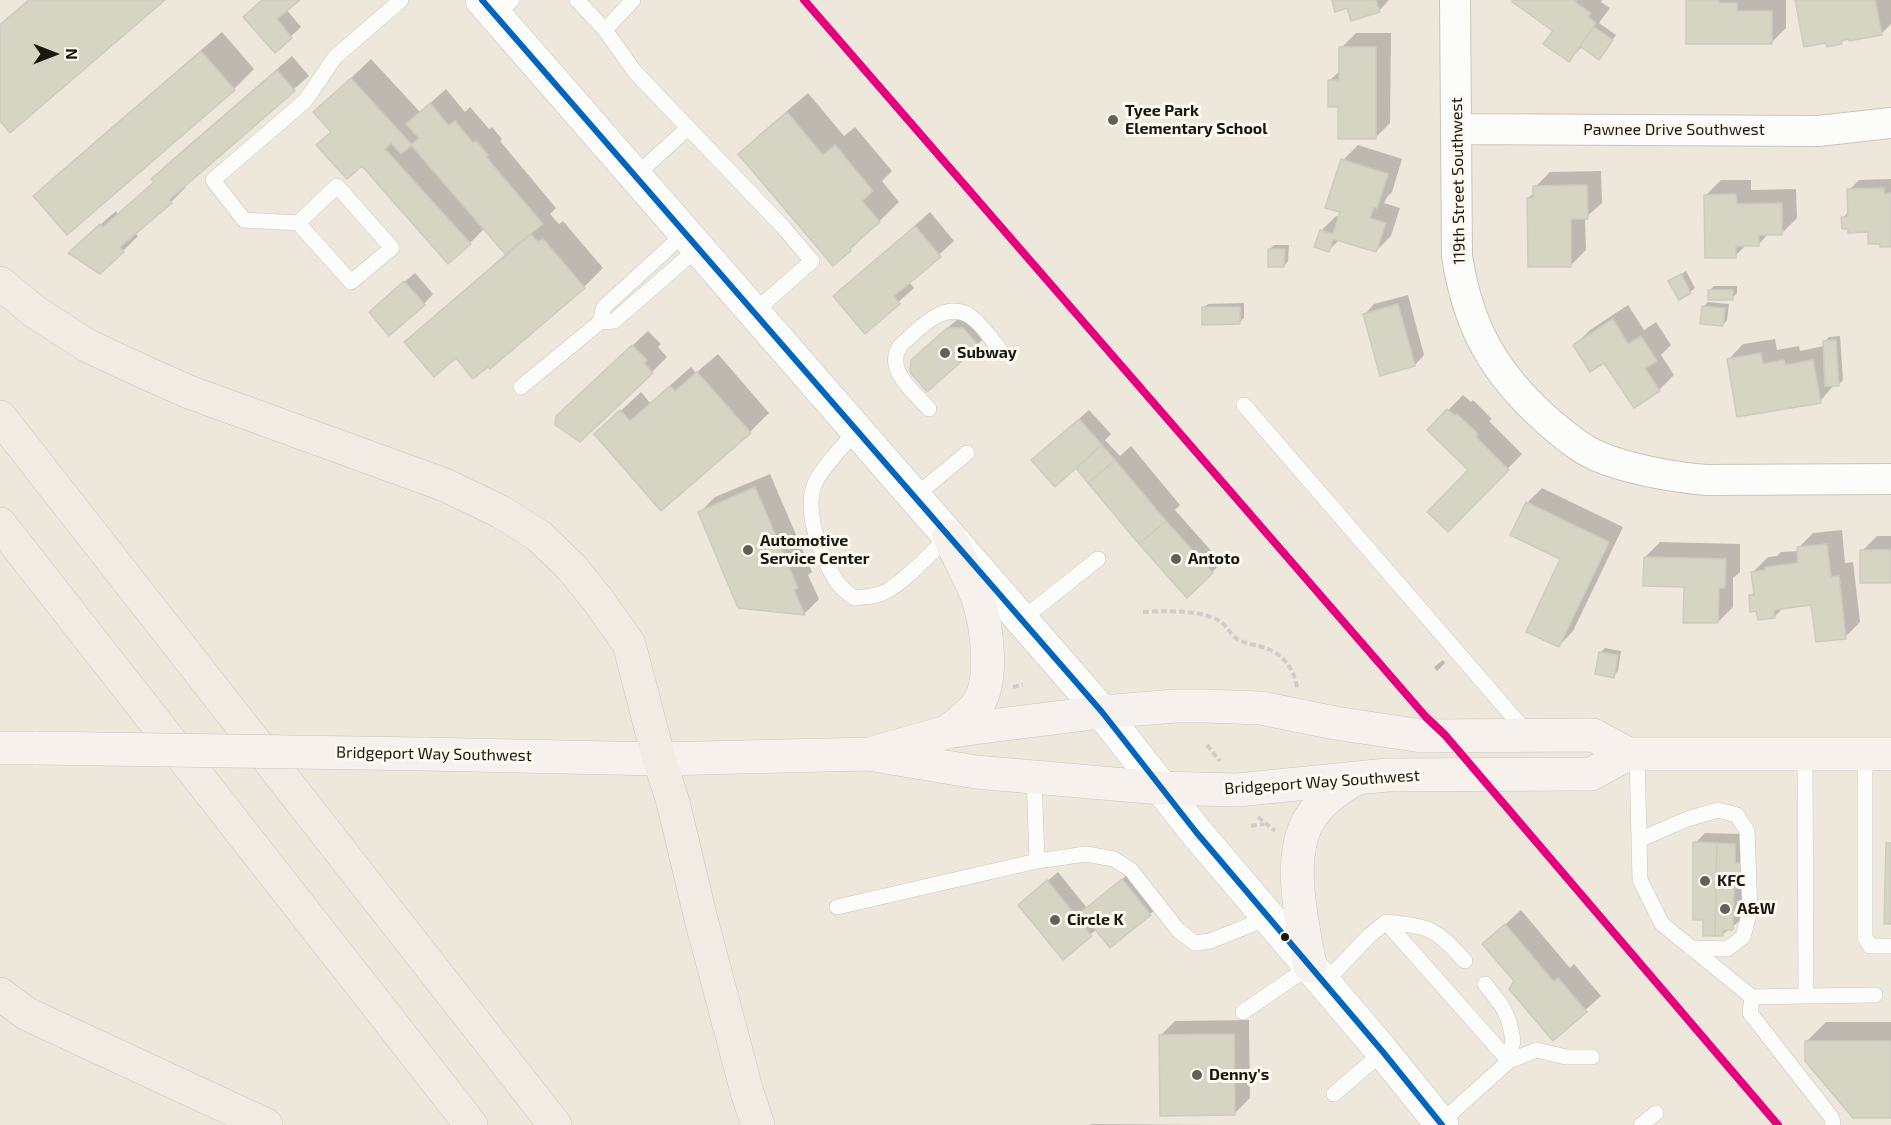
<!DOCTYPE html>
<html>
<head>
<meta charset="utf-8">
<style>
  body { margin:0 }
  #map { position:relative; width:1891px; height:1125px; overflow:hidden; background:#eee8dc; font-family:"Exo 2",sans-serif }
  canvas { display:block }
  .north { position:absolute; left:24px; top:24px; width:60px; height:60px; -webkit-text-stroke:4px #fdf9f0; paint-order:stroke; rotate:90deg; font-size:16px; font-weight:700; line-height:24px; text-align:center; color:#1a170f }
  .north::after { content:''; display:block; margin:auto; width:21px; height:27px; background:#1a170f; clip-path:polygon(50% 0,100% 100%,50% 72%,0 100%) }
</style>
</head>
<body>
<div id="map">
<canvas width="1891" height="1125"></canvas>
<div class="north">N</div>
</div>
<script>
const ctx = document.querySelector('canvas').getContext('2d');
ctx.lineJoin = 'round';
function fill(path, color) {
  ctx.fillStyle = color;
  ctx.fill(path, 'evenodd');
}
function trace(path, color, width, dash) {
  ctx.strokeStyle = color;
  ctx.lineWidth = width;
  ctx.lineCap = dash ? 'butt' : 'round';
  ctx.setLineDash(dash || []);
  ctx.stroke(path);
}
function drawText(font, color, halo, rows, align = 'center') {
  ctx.font = font + ' "Exo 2",sans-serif';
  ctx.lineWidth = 6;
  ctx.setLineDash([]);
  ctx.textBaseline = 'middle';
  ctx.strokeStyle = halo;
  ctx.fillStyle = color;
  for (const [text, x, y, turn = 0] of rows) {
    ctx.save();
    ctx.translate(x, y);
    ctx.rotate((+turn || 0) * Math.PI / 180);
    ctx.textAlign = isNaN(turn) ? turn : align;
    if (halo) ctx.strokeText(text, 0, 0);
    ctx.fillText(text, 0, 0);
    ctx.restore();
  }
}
fill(new Path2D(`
  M28 0H163L0 119V24Z
  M262 0H297L286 9 301 27 275 51Z
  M1333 0H1389L1379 11 1348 6Z
  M1515 0H1602L1601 2 1610 8 1599 23 1616 35 1603 53 1583 46 1569 60 1555 30Z
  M1687 0H1786V28L1771 43Z
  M1797 0H1891V24L1881 34 1845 38 1841 43Z
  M222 32 254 69 234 89 67 233 35 197 54 177Z
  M1356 33H1391L1390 123 1375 138 1339 105 1329 81 1341 70V48Z
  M292 56 309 76 184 185 186 187 171 202 135 233 138 236 123 251 85 238 116 211 118 214 155 181 153 179 167 164Z
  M371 59 420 112 446 89 465 112 470 107 489 129 492 127 502 139 500 141 556 208 550 214 559 224 563 221 603 268 584 287 456 356 406 342 426 323 507 253 485 228 470 243 362 164 318 145 332 131 315 112Z
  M808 93 844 136 855 127 892 171 882 181 899 202 850 250 740 154 760 134Z
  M1358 145 1402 159 1392 192 1387 197 1384 203 1400 208 1391 236 1376 251 1340 239 1329 250 1321 231 1336 216 1340 217 1341 211 1343 160Z
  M1601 171 1602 203 1585 218 1586 250 1571 265 1528 198 1535 192V187L1550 172Z
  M1891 179V245L1843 218 1849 211V190L1859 180Z
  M1721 180H1751V190L1796 189 1797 218 1782 233H1769L1759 244H1747L1735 256 1706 195Z
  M930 212 954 241 909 282 914 288 865 332 835 296Z
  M1274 245H1289L1288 261 1284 266 1270 249Z
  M1686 271 1695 288 1690 292 1670 281Z
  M415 273 433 294 424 304 381 302Z
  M1714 286H1737V293L1732 298 1710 290Z
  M1408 295 1424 355 1415 365 1365 314 1374 304Z
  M1708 302 1729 304 1727 320 1723 325 1703 307Z
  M1244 303V318L1239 323 1203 308 1208 304Z
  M1628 305 1644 330 1656 322 1671 345 1661 355 1674 375 1659 390 1575 345 1590 330Z
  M959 318 987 335 977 345 922 350Z
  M648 331 661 344 658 347 667 357 652 372 573 401Z
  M1840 336 1843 380 1839 384H1835L1820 401 1729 359 1743 344 1775 339 1777 350 1799 346 1800 351 1824 346V342L1829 337Z
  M718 354 769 413 750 432 596 434 641 392 650 403 691 367 696 373Z
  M1463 395 1471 402 1473 400 1492 419 1489 421 1522 454 1448 530 1470 470 1429 430Z
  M1089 410 1111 434 1105 440 1120 456 1131 446 1180 505 1175 510 1222 563 1212 572 1076 466 1043 451Z
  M770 474 812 572 808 575 819 599 804 614 700 512 715 497Z
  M1542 488 1623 527 1573 631 1559 646 1562 559 1527 503Z
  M1842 530 1845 563 1853 562 1860 622 1845 637 1813 604 1784 607 1774 617 1750 596 1755 591 1753 572 1768 557 1777 556 1781 552 1799 551 1798 548 1813 533Z
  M1877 536H1891V581L1862 551Z
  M1660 542 1740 544V572L1733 578V607L1718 622 1686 585 1645 557Z
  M1605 648 1621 651 1618 671 1613 676 1601 652Z
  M1443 660 1445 663 1437 671 1434 667Z
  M1705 833 1744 834 1742 919 1722 935 1704 918 1695 843Z
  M1058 872 1087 908 1127 875 1155 910 1150 914 1097 929 1063 958 1020 905Z
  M1521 910 1570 968 1574 964 1601 996 1553 1039 1515 981 1484 944Z
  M1249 1020 1250 1098 1235 1113 1160 1036 1175 1021Z
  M1826 1022H1891V1117L1806 1042Z
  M1092 1124 1220 1125H1090Z`), '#0003');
const building = new Path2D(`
  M29 0H165L10 133 0 121V25Z
  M262 0H300L277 19 292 38 275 53 243 17Z
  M1332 0H1376L1380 12 1351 21 1347 8 1335 12Z
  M1513 0H1577L1575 2 1591 13 1588 17 1596 23 1569 62 1543 44 1553 31 1512 2Z
  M1686 0H1719V3H1737V11H1772V44H1686Z
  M1795 0H1875L1882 35 1849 41 1848 39 1841 41 1842 44 1827 47 1826 43 1804 47Z
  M1594 27 1613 40 1599 60 1580 46Z
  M1339 47H1376V139H1338V107H1328V80H1339Z
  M201 51 235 90 67 235 33 196Z
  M277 70 295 91 169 200 172 203 120 247 124 252 100 274 68 253 100 224 103 227 154 182 151 179Z
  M351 78 412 145 401 154 391 143 385 149 471 244 448 264 362 166 347 179 316 145 331 132 313 112Z
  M430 103 449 126 455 121 473 143 476 141 488 155 486 157 543 224 505 254 411 145 419 138 406 124Z
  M787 112 823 155 835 145 873 191 862 201 880 222 850 248 851 251 833 266 738 154Z
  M1341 159 1388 174 1377 208 1374 207 1370 218 1386 223 1376 252 1333 239 1329 252 1314 247 1320 230 1333 234 1340 212 1325 208Z
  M1587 185 1588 219H1571V267H1528L1527 198H1533V186Z
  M1884 188V194L1891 193V247H1880V244H1868V232L1848 233V229H1842L1841 217H1848L1847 189Z
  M1736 194 1737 204 1782 203V235H1759V246H1736V258H1705L1704 195Z
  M915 226 941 257 894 296 900 304 865 334 833 296Z
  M531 234 538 242 543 239 585 288 490 369 488 367 473 379 456 358 434 377 404 342Z
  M1268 249H1285L1284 267H1268Z
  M1681 274 1691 293 1679 300 1668 281Z
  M404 281 425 305 389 336 369 312Z
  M1708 290H1733V300H1708Z
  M1398 304 1415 366 1380 376 1363 314Z
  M1702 306 1725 308 1723 326 1700 324Z
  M1202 307H1240V324L1202 325Z
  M1613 319 1628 344 1641 336 1657 361 1645 368 1660 391 1634 408 1604 363 1590 372 1573 345Z
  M947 328H963L979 346 927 392 910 372 911 360Z
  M1836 340 1839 386H1825L1823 341Z
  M632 345 647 360 644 363 653 373 580 442 555 425 556 416Z
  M1761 353 1763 364 1784 360 1785 365 1813 360 1821 403 1737 417 1727 359Z
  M697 372 751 433 661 511 594 434 620 410 630 421 670 386 675 391Z
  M1447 409 1455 416 1457 414 1478 434 1476 437 1509 470 1448 532 1427 512 1468 470 1427 430Z
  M1079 419 1102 445 1055 487 1031 460Z
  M1102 445 1115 460 1088 483 1076 468Z
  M1115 460 1166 521 1139 544 1088 483Z
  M755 487 798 588 794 590 805 615 738 608 698 512Z
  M1526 502 1609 542 1559 647 1526 632 1560 559 1510 535Z
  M1166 521 1213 573 1187 598 1139 544Z
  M1827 544 1831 577 1839 576 1846 639 1816 642 1811 605 1774 610 1775 618 1758 620 1756 611 1750 612 1749 595H1754L1751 572 1765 570V567L1798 563 1797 547Z
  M1860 550H1891V583H1860Z
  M1644 557 1726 559 1725 588H1719L1718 623H1683L1684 587 1643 586Z
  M1599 652 1618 655 1614 678 1595 674Z
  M1693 842 1717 843 1715 936H1703V920H1693Z
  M1717 843 1735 844V863H1743L1742 888H1734L1733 930H1723V936H1715Z
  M1886 843H1891V924H1884Z
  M1122 879 1151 915 1110 948 1081 912Z
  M1047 880 1092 936 1063 960 1018 905Z
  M1505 924 1554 982 1558 978 1587 1012 1553 1041 1509 989 1514 981 1482 944Z
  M1234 1034 1235 1115 1160 1116 1159 1035Z
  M1805 1041H1891V1118H1853L1805 1061Z`);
fill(building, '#d6d4c2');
trace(building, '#cdcbc1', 1.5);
const lane = new Path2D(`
  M577 0 605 30 635 72 783 227 812 261 754 312
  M496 16 512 0
  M605 30 633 0
  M635 176 688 128
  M298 223 337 186 392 248 351 282 298 223 244 220 213 180 305 101 335 57 401 0
  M600 322 614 321 698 248
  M521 387 600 322 604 307 685 233
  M1244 405 1528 734
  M929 409C915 393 884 370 900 346 919 329 948 294 976 321 985 329 992 340 1000 350
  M856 430C844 446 825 464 816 481 802 508 821 558 837 582 841 588 848 593 854 598 865 597 876 597 887 591 908 579 930 553 949 536
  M914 497 967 453
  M1021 620 1098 559
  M1637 754 1640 880 1662 924 1752 997
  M1805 754 1806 996 1875 995
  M1865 754V937L1870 946H1891
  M1034 776 1037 861
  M1639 840 1687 819 1718 810 1737 815 1747 831 1750 911 1743 937 1727 949 1691 948
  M837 907 1037 861 1086 854 1114 859 1131 870 1178 930 1195 943 1210 941 1268 918
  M1386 922 1509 1061 1537 1050 1566 1057H1592
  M1324 983 1369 936 1386 922C1430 927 1435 927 1465 961
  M1806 996 1752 997 1750 1013 1832 1118 1833 1125
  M1243 1012 1310 966
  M1334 1094 1383 1052
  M1440 1123 1509 1061 1513 1040 1509 1021 1502 1006 1485 984
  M1641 1125 1656 1113`);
const street = new Path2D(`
  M1455 0 1457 256C1468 328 1495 375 1550 423 1563 434 1579 448 1595 455 1626 469 1672 477 1706 480L1891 479
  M1457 129 1818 131 1891 123`);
const secondary = new Path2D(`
  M482 0 1102 712 1196 832 1383 1052 1442 1125`);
const primary = new Path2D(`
  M947 732C958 723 970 715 978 704 994 680 987 626 978 599 971 578 958 557 949 536
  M0 748H37
  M876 752 947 732 974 728 1102 712 1176 706H1206L1261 708 1335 723 1422 736 1593 735 1628 754H1891
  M424 754 659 759 868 754 976 772 1160 788 1237 790 1387 775 1591 774 1628 754
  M1310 966C1303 926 1286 858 1309 820 1320 801 1338 789 1357 778`);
const highway = new Path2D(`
  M0 283 35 312 88 346 144 372 189 392 445 485 501 512 539 536 572 568 598 600 629 644 659 759 673 802 701 919 747 1092 758 1125
  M0 417 555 1125
  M0 524 471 1125
  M0 994 27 1014 266 1125`);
trace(lane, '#cac5bc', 16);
trace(street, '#cac5bc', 32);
trace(secondary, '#cac5bc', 34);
trace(primary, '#c6c4be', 34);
trace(highway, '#c6c4be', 34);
trace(new Path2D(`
  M1143 612C1164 611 1203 609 1221 622 1229 628 1231 637 1241 641 1250 645 1259 645 1268 649 1284 655 1295 671 1297 688
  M1013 687 1023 685
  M1207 745 1220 761
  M1258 817 1275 831
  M1251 826 1264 824`), '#cecdc9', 4, [6, 3]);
trace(lane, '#fcfcfa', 15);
trace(street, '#fcfcfa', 30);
trace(secondary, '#fcfcfa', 33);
trace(primary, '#f6f1ed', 33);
trace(highway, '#f1ebe4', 33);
const primaryBridge = new Path2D(`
  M37 748 424 754`);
trace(primaryBridge, '#c6c4be', 34, []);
trace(primaryBridge, '#f6f1ed', 33);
trace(new Path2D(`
  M482 0 1102 712 1196 832 1383 1052 1442 1125`), '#0065bd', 6);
trace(new Path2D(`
  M804 0 1426 717 1445 735 1778 1125`), '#e5007d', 8);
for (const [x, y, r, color] of [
  [1113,120,6,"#646057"],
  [945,353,6,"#646057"],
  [748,550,6,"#646057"],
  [1176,559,6,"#646057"],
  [1705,881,6,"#646057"],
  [1725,909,6,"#646057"],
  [1055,920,6,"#646057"],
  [1285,937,5,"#1a170f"],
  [1197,1075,6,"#646057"]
]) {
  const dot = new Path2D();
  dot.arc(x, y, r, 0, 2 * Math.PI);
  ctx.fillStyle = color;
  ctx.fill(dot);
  trace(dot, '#fdf9f0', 2);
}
drawText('bold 16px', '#1a170f', '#fdf9f0', [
  ["Tyee Park",1125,111],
  ["Elementary School",1125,129],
  ["Subway",957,353],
  ["Automotive",760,541],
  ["Service Center",760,559],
  ["Antoto",1188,559],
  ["KFC",1717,881],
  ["A&W",1737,909],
  ["Circle K",1067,920],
  ["Denny's",1209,1075]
], 'left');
drawText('16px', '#1a170f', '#fdf9f0', [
  ["Pawnee Drive Southwest",1674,130],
  ["119th Street Southwest",1458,181,-91],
  ["Bridgeport Way Southwest",434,754,1],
  ["Bridgeport Way Southwest",1322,782,-4]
]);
</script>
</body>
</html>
